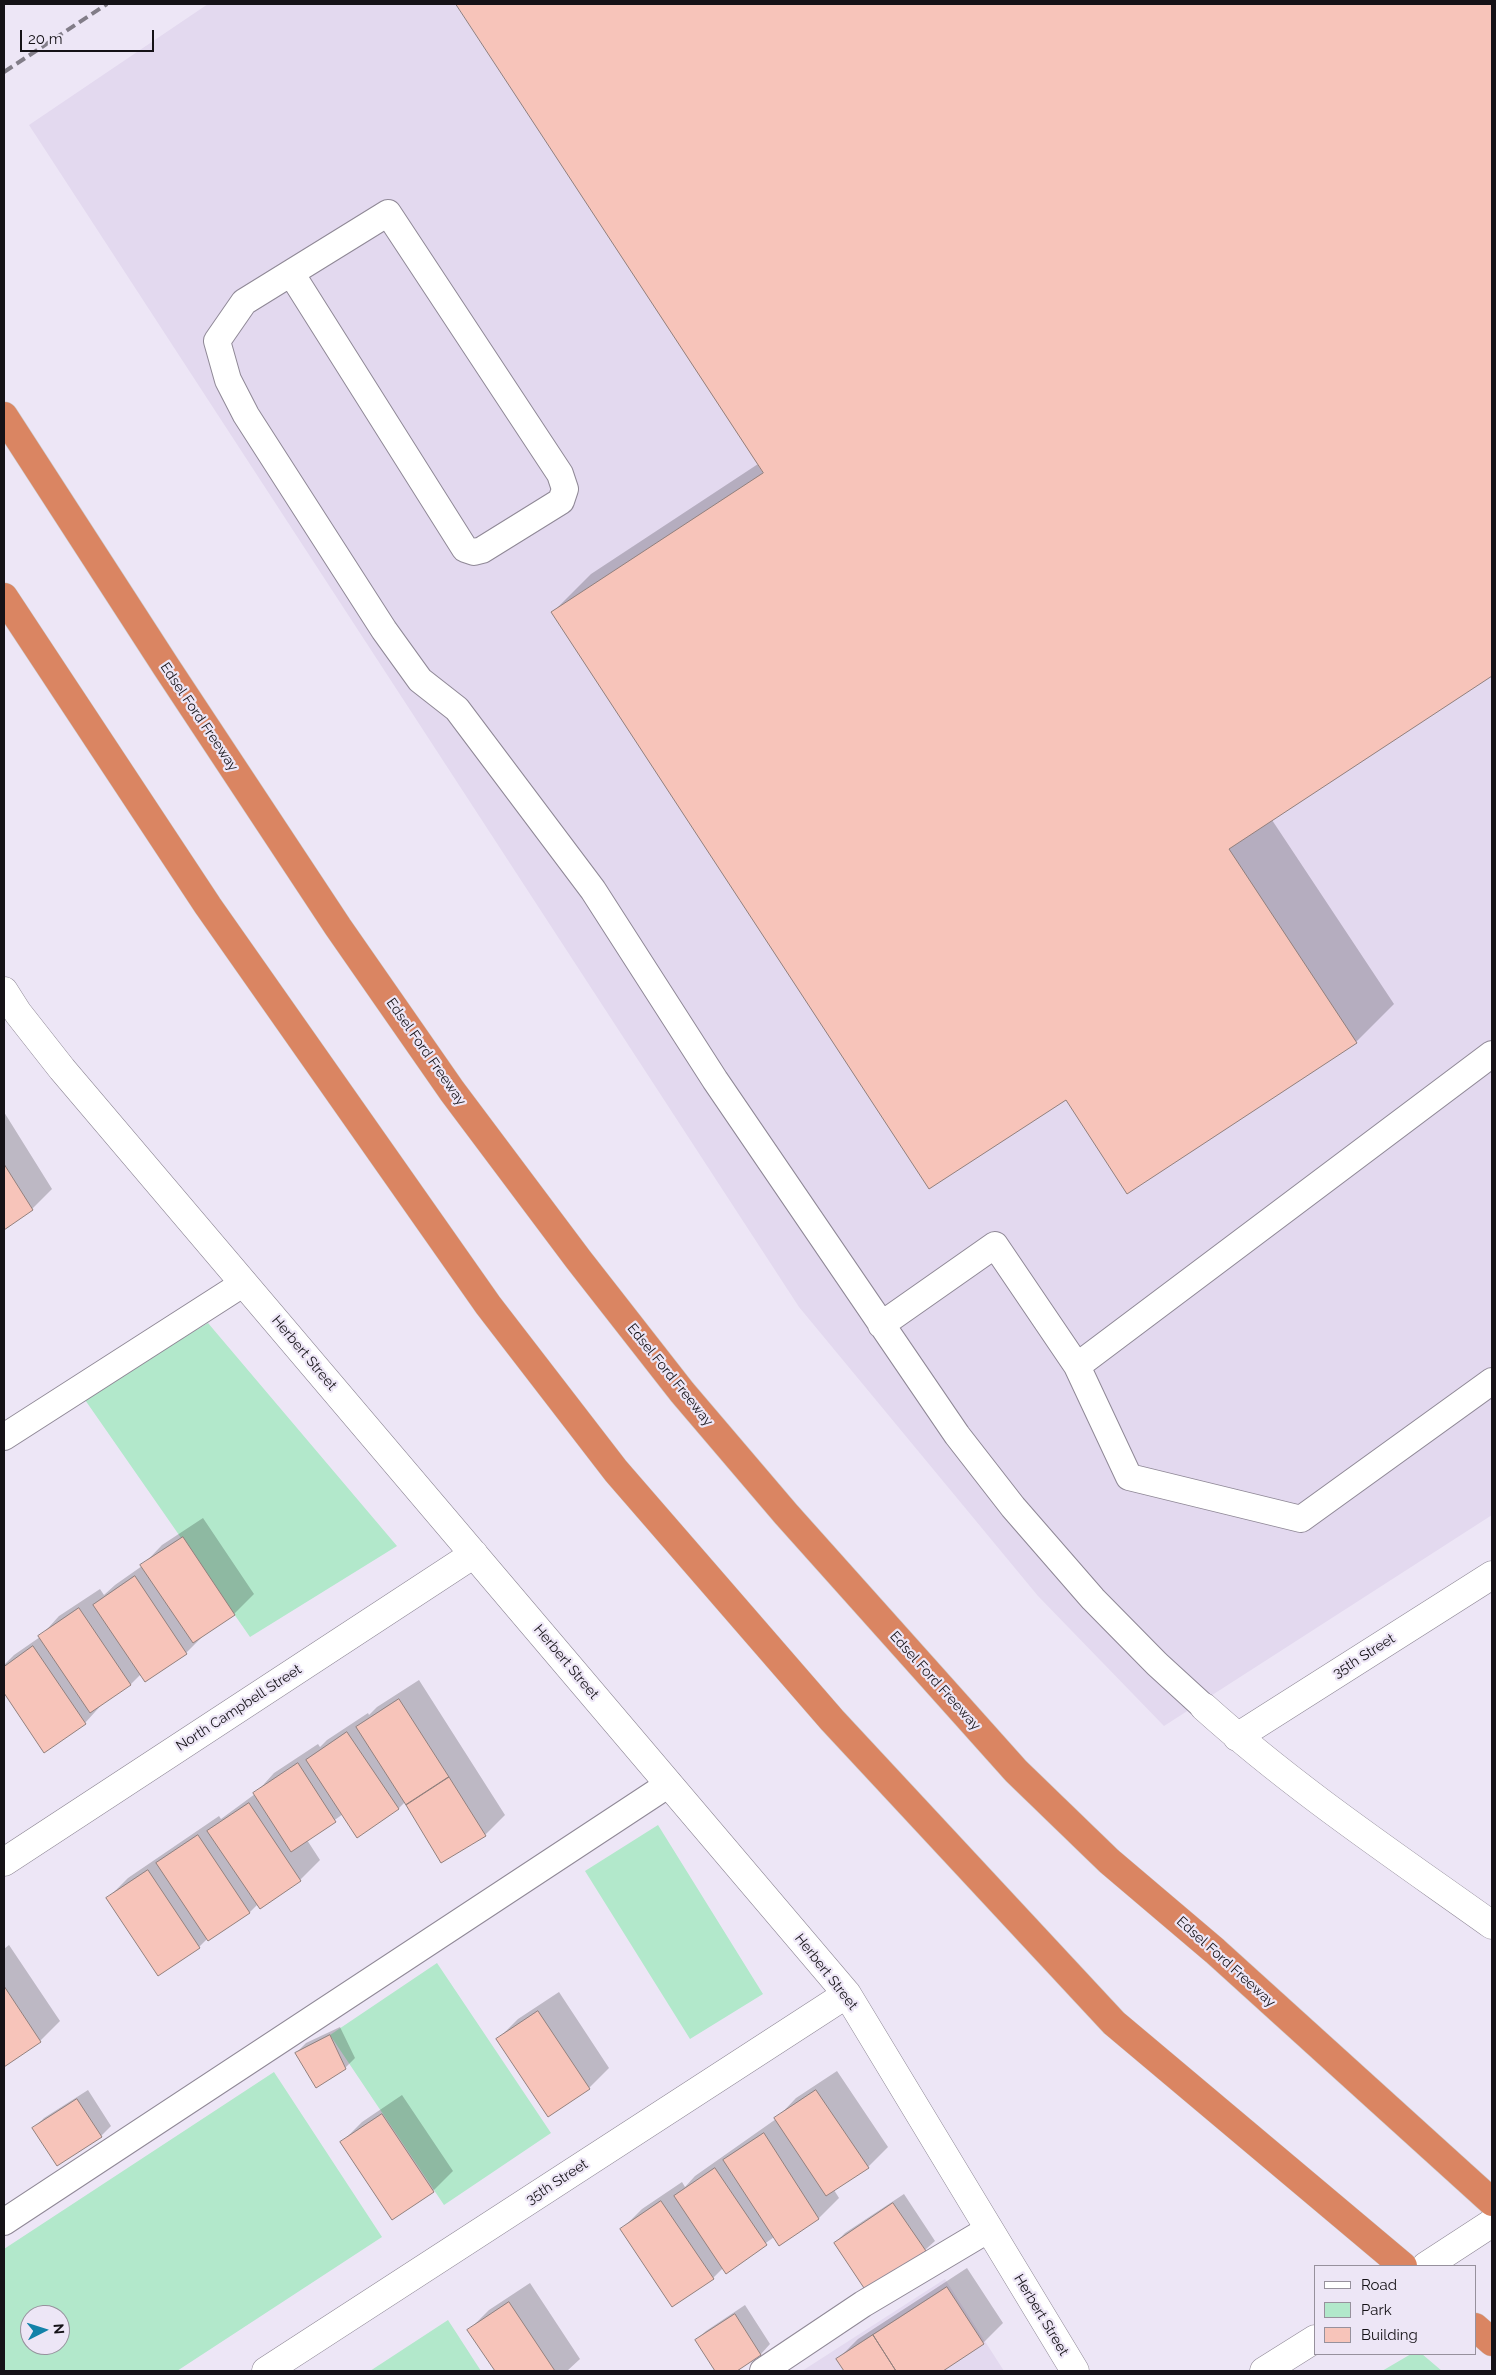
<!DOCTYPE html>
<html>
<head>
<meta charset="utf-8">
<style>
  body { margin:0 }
  #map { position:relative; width:1496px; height:2375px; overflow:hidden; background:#ede6f6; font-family:Raleway,sans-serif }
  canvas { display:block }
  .frame { position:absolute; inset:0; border:5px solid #151217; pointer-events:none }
  .legend { position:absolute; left:1314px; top:2265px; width:162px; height:90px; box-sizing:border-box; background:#ede6f6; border:1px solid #97919d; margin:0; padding:6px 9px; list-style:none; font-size:15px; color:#151217 }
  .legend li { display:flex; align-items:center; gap:10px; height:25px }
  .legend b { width:25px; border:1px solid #97919d }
  .north { position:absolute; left:20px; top:2305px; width:50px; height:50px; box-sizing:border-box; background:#ede6f6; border:1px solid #97919d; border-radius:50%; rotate:85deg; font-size:14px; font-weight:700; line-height:20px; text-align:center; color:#151217 }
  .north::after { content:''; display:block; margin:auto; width:18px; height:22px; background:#1382a9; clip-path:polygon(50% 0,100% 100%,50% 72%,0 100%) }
  .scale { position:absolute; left:20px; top:30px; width:134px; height:22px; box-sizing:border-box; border:2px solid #151217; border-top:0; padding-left:6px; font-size:15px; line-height:18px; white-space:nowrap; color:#151217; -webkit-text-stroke:4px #ede6f6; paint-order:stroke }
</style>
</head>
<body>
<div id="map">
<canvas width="1496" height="2375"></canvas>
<div class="frame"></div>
<ul class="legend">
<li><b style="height:6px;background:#fff"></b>Road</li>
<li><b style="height:14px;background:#b2e8cb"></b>Park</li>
<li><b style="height:14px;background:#f7c4ba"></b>Building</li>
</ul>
<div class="north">N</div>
<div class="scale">20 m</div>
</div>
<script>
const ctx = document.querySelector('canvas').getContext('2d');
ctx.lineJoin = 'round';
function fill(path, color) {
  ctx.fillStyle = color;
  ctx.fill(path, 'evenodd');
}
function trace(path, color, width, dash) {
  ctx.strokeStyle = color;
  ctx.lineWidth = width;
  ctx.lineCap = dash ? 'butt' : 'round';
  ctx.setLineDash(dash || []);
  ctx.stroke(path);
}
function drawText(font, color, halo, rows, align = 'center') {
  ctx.font = font + ' Raleway,sans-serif';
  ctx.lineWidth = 4.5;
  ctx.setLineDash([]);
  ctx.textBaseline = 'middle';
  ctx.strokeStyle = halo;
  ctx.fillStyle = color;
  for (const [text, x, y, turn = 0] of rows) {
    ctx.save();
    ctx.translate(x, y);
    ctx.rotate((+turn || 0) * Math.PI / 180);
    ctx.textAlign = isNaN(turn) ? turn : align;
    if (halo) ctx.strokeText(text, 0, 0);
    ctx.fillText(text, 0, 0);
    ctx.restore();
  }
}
fill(new Path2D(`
  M208 4H1492V1515L1164 1726 1038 1596 799 1307 29 125Z
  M945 2279 1004 2371H802Z`), '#e3d9ef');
fill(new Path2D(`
  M208 1323 397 1546 250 1637 83 1397Z
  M658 1825 763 1994 690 2039 585 1871Z
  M437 1963 551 2133 444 2205 330 2035Z
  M274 2072 382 2237 177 2371H4V2249ZM30 2315H60V2345H30Z
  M448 2320 481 2371H370Z
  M1411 2354H1422L1442 2371H1382Z`), '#b2e8cb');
fill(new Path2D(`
  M457 4H1492V675L1272 820 1394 1004 1356 1042 1066 1098 553 612 591 574 758 464Z
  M4 1112 52 1189 32 1209 4 1228Z
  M203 1518 254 1594 234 1614 206 1633 186 1653 141 1674 131 1684 104 1702 85 1723 45 1751 4 1690V1665L14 1655 40 1637 59 1616 100 1589 104 1595 115 1585 142 1566 162 1545Z
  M419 1680 505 1815 485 1835 404 1803 398 1809 343 1814 307 1840 320 1860 300 1880 260 1907 258 1904 250 1912 208 1938 199 1947 108 1898 128 1878 219 1816 221 1819 255 1794 274 1773 318 1744 320 1747 327 1740 368 1713 369 1715 377 1707Z
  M9 1945 60 2021 40 2041 4 2067V1949Z
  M559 1992 609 2068 589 2088 498 2039 518 2019Z
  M340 2027 355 2058 345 2068 296 2053 306 2043Z
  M837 2071 888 2147 868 2167 834 2190 839 2198 819 2218 779 2244 774 2237 726 2272 723 2268 713 2278 622 2229 642 2209 682 2182 685 2187 695 2176 776 2119 796 2098Z
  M88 2090 111 2126 101 2136 34 2128 44 2118Z
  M402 2095 453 2171 433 2191 392 2218 342 2142 362 2122Z
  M904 2194 935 2241 925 2250 835 2243 845 2233Z
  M967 2268 1003 2323 983 2343 940 2371H845L838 2359 858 2339Z
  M530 2283 580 2359 567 2371H497L469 2330 489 2310Z
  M745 2305 770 2344 761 2354 734 2371H716L696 2340 706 2331Z`), '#0003');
const building = new Path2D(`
  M456 4H1492V676L1229 849 1357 1043 1127 1194 1066 1100 929 1189 551 612 763 473Z
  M4 1164 33 1210 4 1230Z
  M183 1537 235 1615 193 1643 140 1565Z
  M135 1576 187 1654 145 1682 93 1605Z
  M79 1608 131 1685 90 1713 38 1636Z
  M33 1646 86 1724 44 1753 4 1693V1667Z
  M399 1699 449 1777 406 1805 356 1727Z
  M347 1732 399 1809 357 1838 306 1760Z
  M298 1763 336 1822 291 1852 253 1793Z
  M449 1777 486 1836 441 1863 406 1805Z
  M249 1803 301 1881 260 1909 207 1831Z
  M198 1835 250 1913 208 1941 156 1863Z
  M148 1870 200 1948 158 1976 106 1898Z
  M4 1986 41 2042 4 2067Z
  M538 2011 590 2089 548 2117 496 2039Z
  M330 2035 346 2069 316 2088 295 2053Z
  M816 2090 869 2168 826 2196 774 2118Z
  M77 2099 102 2137 57 2166 32 2128Z
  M382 2114 434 2192 392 2220 340 2142Z
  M764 2133 819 2219 779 2246 723 2160Z
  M715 2168 767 2245 726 2274 674 2196Z
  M661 2201 714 2279 672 2307 620 2229Z
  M893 2203 926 2251 866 2291 834 2243Z
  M947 2287 984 2344 943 2371H896L873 2335Z
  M509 2302 555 2371H495L467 2330Z
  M735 2314 761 2355 737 2371H715L695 2340Z
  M873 2335 896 2371H844L836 2359Z`);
fill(building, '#f7c4ba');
trace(building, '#92807d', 1);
const service = new Path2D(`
  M291 273 465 549 474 552 482 550 561 501 565 489 560 474 388 213 244 302 217 341 228 380 246 415 384 630 420 680 457 709 593 890 715 1080 957 1435 1013 1507 1093 1599 1157 1664 1204 1707
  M1492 1054 1077 1366 1129 1477 1301 1519 1492 1381
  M881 1325 995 1245 1077 1366
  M4 1437 244 1283
  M4 2222 669 1784
  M763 2371 863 2304 989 2229`);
const minor = new Path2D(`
  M4 991 18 1013 62 1069 847 1994 1075 2371
  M1204 1707C1294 1788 1394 1855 1492 1925
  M1237 1737 1492 1575
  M4 1862 474 1554
  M1426 2266 1492 2223
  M266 2371 847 1994
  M1264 2371 1315 2339`);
const motorway = new Path2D(`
  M4 416 167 668 338 927 452 1091 578 1259 682 1392 786 1514 1016 1771 1109 1861 1215 1951 1492 2202
  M4 597 208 906 488 1305 616 1471 832 1720 1114 2023 1403 2266
  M1475 2327 1492 2342`);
trace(service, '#8f8896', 28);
trace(minor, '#8f8896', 29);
trace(motorway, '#cccbcc', 29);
trace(service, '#fff', 26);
trace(minor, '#fff', 28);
trace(motorway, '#da8562', 28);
trace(new Path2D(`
  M4 72 107 4`), '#827d88', 4, [10, 5]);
drawText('14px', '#151217', '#ede6f6', [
  ["Edsel Ford Freeway",199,717,56],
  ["Edsel Ford Freeway",426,1052,55],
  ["Herbert Street",304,1353,50],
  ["Edsel Ford Freeway",670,1375,51],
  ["35th Street",1364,1656,-32],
  ["Herbert Street",566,1662,50],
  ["Edsel Ford Freeway",935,1681,48],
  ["North Campbell Street",239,1708,-33],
  ["Edsel Ford Freeway",1226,1962,42],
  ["Herbert Street",826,1972,52],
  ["35th Street",557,2182,-33],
  ["Herbert Street",1041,2315,59]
]);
</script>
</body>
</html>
